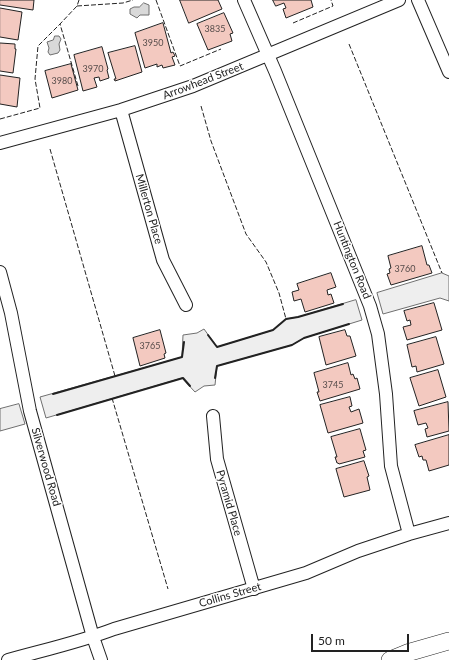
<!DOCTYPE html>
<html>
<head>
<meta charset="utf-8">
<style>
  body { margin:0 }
  #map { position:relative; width:449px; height:660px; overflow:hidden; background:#fff; font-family:Lato,sans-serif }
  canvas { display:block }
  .scale { position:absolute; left:311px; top:634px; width:98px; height:18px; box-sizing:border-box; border:2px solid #222; border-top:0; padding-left:5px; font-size:12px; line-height:14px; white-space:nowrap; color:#222; -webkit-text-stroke:3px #fff; paint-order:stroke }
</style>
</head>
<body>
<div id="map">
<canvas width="449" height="660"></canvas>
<div class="scale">50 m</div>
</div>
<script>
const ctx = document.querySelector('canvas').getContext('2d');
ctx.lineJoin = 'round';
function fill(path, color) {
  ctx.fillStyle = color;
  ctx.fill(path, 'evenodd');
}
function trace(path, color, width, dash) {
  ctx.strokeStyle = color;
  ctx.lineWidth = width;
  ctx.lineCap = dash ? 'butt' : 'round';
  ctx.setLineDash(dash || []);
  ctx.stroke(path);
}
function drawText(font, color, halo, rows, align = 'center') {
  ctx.font = font + ' Lato,sans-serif';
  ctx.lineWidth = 3;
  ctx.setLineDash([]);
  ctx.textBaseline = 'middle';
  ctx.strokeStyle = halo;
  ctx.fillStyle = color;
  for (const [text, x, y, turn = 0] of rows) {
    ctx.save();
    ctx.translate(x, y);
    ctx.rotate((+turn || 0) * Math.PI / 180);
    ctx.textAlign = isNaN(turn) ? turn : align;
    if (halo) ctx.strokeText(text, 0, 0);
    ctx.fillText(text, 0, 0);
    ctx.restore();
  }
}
const green = new Path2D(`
  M442 273 449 276V301L440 298 383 314 377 293Z
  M356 300 362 320 304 338 292 345 217 366 215 385 204 386 195 392 182 378 46 418 40 397 182 357 183 335 197 333 204 329 217 347 273 330 286 319 298 317Z
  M19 404 25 424 0 431V409Z`);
fill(green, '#eee');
trace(green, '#6f6f6f', 1);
const water = new Path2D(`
  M144 3 149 5V15H140L137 18 130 14V9L134 7H139Z
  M55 36H59L61 39 59 44 60 50 58 53 50 55 48 52 49 48 47 42 53 40Z`);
fill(water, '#d9d9d9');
trace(water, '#6f6f6f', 1);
const building = new Path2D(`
  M0 0H34L33 10 0 5Z
  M180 0H218L222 9 189 23Z
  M273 0H311L313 7 286 18 283 9 286 8 284 3 276 6Z
  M0 8 22 12 18 40 0 37Z
  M224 13 233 33 230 34 232 41 208 50 197 24Z
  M163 23 171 53 173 52 175 56 172 57 175 65 163 68 162 65 157 67V64L145 68 135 33Z
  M0 43 15 44V49H16L13 73 0 71Z
  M135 46 142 72 115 81 114 79H116L108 53Z
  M102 47 108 69 107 70 109 78 100 81 99 77 94 78 97 87 83 91 74 55Z
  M71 64 78 90 52 98 45 71Z
  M0 75 20 78 17 107 0 104Z
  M422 246 427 265H429L432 273 391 285 387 274 390 273 389 269 391 268 388 256Z
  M331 273 336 287 327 290 328 295 331 294 334 303 305 312 301 299 294 301 292 292 299 290 297 284Z
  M434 303 442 330 407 340 403 327 411 325 410 320 407 321 404 311Z
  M160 330 166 353 164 354 165 358 140 366 133 338Z
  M345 330 347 336H350L356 356 326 365 319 337Z
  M436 337 444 364 417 372 416 366 412 367 407 345Z
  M348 363 351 375 353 374 355 379 357 378 360 389 320 401 317 392H319L314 373Z
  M438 370 446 397 419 406 410 378Z
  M350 397 352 406 349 407 351 412 359 409 363 423 328 433 320 405Z
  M448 402 449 431 427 437 425 429 428 428 426 423 418 425 414 411Z
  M360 429 366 450 363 451 365 457 339 464 338 463H337L335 457H337L331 437Z
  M449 435V465L429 471 426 460H423L422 456 419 457 415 445Z
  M364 461 369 476 367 477 370 490 344 497 336 469Z`);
fill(building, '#f3c9c0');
trace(building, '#222', 1);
const street = new Path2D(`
  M244 0 275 71 370 306 378 334 386 394 391 466 409 534
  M418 0 449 72
  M121 110 163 260 186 305
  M0 143 121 110 193 86 399 0
  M0 272 11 313 30 411 93 637 101 660
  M213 416 217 459 254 589
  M8 660C44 650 80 642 114 629L306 573 358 551 409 534 449 523`);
const secondary = new Path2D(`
  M390 660 407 653 449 641`);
trace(street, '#222', 14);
trace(secondary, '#222', 18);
trace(street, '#fff', 12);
trace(secondary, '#fff', 17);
trace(new Path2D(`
  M156 0 180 66 221 49
  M77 6 123 3 133 0
  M293 23 333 6 331 0
  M349 44 442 273
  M78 86 60 24 77 6 79 0
  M201 106 211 141 246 234 266 262 279 293 286 319
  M0 119 40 108 35 79 38 46 60 24
  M50 149 115 376
  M112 398 168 589`), '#222', 1, [5, 2]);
trace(new Path2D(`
  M208 335 217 347 273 330 286 319 298 317 343 304
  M215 378 217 366 292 345 304 338 349 324
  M53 394 182 357 184 342
  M57 415 183 378 190 386`), '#222', 2);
drawText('9px', '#564c4a', null, [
  ["3835",215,29],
  ["3950",153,43],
  ["3970",93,69],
  ["3980",62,81],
  ["3760",405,269],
  ["3765",150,346],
  ["3745",333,385]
]);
drawText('11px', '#222', '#fff', [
  ["Arrowhead Street",203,81,-21],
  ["Millerton Place",149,209,74],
  ["Huntington Road",352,260,68],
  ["Silverwood Road",46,467,74],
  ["Pyramid Place",229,503,74],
  ["Collins Street",230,595,-16]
]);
</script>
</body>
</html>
